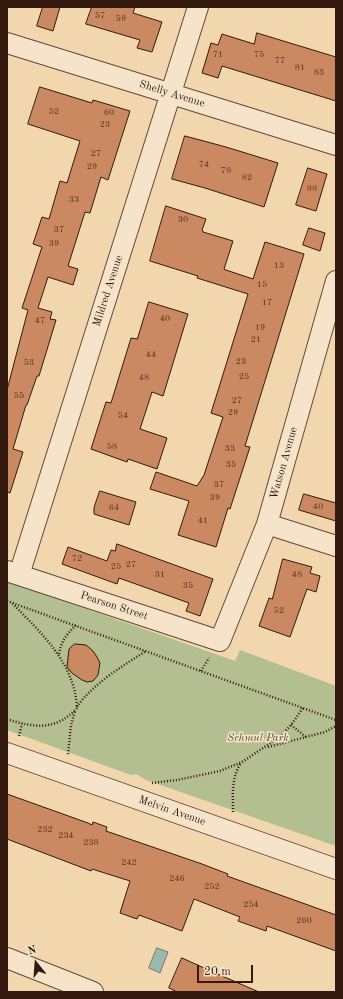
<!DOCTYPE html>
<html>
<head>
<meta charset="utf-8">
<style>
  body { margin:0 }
  #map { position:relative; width:343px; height:999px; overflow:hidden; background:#f1d6ae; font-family:"Old Standard TT",serif }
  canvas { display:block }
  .frame { position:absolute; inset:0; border:8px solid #34190e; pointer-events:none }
  .north { position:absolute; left:16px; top:943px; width:40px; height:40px; -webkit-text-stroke:3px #f6e4ca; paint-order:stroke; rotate:343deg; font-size:11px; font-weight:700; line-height:16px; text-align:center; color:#34190e }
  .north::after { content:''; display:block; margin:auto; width:14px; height:18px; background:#34190e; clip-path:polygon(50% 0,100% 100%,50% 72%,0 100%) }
  .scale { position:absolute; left:197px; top:965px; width:56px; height:18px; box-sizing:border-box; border:2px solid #34190e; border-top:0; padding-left:5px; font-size:12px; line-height:14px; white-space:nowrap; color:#34190e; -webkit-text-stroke:3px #f6e4ca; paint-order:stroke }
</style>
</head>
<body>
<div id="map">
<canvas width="343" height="999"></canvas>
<div class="frame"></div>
<div class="north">N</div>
<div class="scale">20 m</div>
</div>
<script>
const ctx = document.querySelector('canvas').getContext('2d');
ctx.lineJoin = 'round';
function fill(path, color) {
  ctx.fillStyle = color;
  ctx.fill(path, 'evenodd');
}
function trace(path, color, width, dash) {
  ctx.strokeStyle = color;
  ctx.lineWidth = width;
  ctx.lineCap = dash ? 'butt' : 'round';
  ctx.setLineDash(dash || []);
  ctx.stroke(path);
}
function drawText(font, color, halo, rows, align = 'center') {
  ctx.font = font + ' "Old Standard TT",serif';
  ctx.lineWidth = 3;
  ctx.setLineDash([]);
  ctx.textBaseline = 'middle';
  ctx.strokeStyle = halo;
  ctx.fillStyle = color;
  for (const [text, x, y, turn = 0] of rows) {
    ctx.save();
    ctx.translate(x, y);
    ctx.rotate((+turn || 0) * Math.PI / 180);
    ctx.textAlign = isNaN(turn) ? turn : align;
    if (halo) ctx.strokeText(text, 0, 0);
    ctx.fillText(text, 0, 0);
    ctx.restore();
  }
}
fill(new Path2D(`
  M7 581 235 661 240 650 336 686V846L146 780 136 774 131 775 7 730Z`), '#b3bf90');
const water = new Path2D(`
  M157 948 168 952 160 973 149 968Z`);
fill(water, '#9bb8af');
trace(water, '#72786f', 1);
const building = new Path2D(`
  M43 7H60L53 31 37 26Z
  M92 7H135L133 13 162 22 152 52 137 48 140 40 86 24Z
  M257 33 336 57V101L222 66 218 78 202 73 211 43 218 45 222 34 254 44Z
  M40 87 92 103 93 100 130 111 108 180 101 177 90 213 85 212 68 266 78 269 73 285 48 277 38 308 52 312 50 319 56 320 39 376H37L27 405H26L13 449 23 452 10 493 7 492V390L28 310 22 308 42 247 33 244 42 217 49 219 60 181 67 183 80 141 28 124Z
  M185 136 226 147 278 163 264 207 205 188 172 179Z
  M308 168 327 174 316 211 296 205Z
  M166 206 206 219 202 230 203 231V232L233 241 224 269 226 270 253 279 265 242 304 254 245 446 250 447 230 509 228 508 216 547 178 535 189 501 150 489 156 472 197 486 204 475 223 417 211 413 248 294 197 278 198 276 150 261Z
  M309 228 325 233 320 251 303 245Z
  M149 302 188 314 163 396 152 392 140 429 167 438 157 469 128 459 127 462 91 449 106 402 111 403 131 338 137 339Z
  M100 491 136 502 129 525 94 514V508Z
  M304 494 336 503V521L299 510Z
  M117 544 213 579 200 616 186 611 189 603 119 578 117 584 62 564 68 547 107 561 111 550 115 551Z
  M283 559 312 567 310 573 320 576 316 592 307 589 290 637 259 626 269 598 272 599Z
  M75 644 86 645 93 651 97 657 100 663 98 675 93 681 87 682 82 680 72 673 67 667 69 649 72 646Z
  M7 794 88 823 92 825 93 822 107 827 106 831 202 864 228 874 227 876 336 915V951L267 926 266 931 238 921 240 917 194 899 182 931 139 915 137 919 120 913 130 881 92 869 91 871 7 839Z
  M182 958 213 972 259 992H177L169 988Z`);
fill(building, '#cb8961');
trace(building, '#34190e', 1);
const minor = new Path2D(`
  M7 43 336 145
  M267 524 336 546
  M7 571 220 641 267 524 336 281
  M19 575 198 7
  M7 753 336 869
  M7 958 93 992`);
trace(minor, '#634836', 22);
trace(new Path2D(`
  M7 601 336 720
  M59 654C61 641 67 634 76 625
  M201 671 209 658
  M77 707C91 685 124 665 146 651
  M7 719C34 728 56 731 77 708 75 663 41 633 12 603
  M291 725 306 737
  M19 736 22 724
  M268 747 325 732 336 726
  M68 754 71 725 75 711
  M152 783 177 780 220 771 242 762 281 736 291 725 303 708
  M233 812C233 795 231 778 241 763`), '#34190e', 2.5, [1, 2]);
trace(minor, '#f6e4ca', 20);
drawText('9px', '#5a3523', null, [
  ["57",100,16],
  ["59",121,19],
  ["71",218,55],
  ["75",259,55],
  ["77",280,61],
  ["81",300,68],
  ["83",319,73],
  ["52",54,112],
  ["60",109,113],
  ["23",105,125],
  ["27",96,154],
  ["74",204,165],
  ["29",92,167],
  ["78",226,171],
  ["82",247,178],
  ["88",312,189],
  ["33",74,200],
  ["30",183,220],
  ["37",59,230],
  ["39",54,244],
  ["13",279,266],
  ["15",262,285],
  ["17",267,303],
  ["40",165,319],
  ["47",40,321],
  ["19",260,328],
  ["21",256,340],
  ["44",151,355],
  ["23",241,362],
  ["53",29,363],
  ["25",244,377],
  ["48",144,378],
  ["55",19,396],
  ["27",237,401],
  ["29",233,413],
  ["54",123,416],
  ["58",112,447],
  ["33",230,449],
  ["35",231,465],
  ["37",219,485],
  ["39",215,498],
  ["40",318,507],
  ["64",114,508],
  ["41",203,521],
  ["72",77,559],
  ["27",131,565],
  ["25",116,567],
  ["31",160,575],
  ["48",297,575],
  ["35",188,586],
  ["52",279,611],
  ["232",45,830],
  ["234",66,836],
  ["238",91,843],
  ["242",129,863],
  ["246",177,879],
  ["252",212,887],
  ["254",251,905],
  ["260",304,921]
]);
drawText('11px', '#34190e', '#f6e4ca', [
  ["Shelly Avenue",172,94,17],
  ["Mildred Avenue",108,291,-72],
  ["Watson Avenue",284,463,-74],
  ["Pearson Street",114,606,18],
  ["Melvin Avenue",172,811,19]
]);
drawText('italic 11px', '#5a4b35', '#f6e4ca', [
  ["Schmul Park",258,738]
]);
</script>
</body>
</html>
